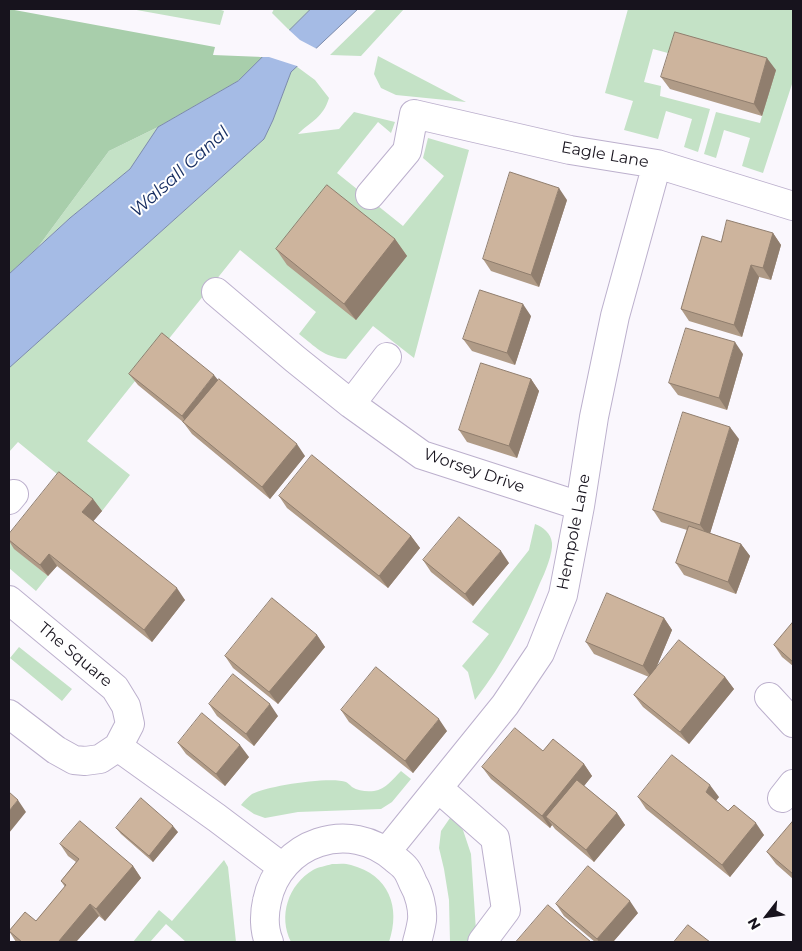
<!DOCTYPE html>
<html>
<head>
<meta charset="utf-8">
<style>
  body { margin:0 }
  #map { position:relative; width:802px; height:951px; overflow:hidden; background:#faf7fd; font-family:Montserrat,sans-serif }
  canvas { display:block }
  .frame { position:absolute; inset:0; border:10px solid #17131d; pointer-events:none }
  .north { position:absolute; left:742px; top:891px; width:50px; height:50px; -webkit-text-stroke:4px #fff; paint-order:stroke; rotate:240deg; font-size:14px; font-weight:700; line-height:20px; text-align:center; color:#17131d }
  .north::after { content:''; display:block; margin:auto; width:18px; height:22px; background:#17131d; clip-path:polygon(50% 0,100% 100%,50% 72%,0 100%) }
</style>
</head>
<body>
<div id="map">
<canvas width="802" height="951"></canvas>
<div class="frame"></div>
<div class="north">N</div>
</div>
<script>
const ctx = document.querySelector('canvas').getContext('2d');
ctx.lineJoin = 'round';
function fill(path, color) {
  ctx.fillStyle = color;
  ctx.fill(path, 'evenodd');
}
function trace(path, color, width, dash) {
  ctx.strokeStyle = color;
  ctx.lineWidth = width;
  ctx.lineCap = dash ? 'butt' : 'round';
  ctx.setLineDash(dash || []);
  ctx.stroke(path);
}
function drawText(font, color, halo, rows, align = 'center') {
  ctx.font = font + ' Montserrat,sans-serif';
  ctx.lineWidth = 4;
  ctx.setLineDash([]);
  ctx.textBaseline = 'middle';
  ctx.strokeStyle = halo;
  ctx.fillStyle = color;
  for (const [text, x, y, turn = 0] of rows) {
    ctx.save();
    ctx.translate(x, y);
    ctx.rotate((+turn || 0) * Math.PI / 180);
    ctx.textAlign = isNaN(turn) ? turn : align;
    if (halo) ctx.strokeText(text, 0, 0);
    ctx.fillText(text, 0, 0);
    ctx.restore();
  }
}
fill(new Path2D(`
  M131 9H218L224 11 220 25Z
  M274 9H311L290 31 272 13Z
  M377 9H404L361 56 330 55Z
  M628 9H793V81L763 173 742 166 750 138 724 130 716 158 704 154 716 112 760 123 775 70 679 56 653 49 644 82 661 86 660 96 710 109 698 152 684 147 692 119 666 111 658 139 624 130 633 101 605 93Z
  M378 56 466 102 396 95 381 88 374 74Z
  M296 66 315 80 329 98C323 118 311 121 298 134L339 129 354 112 395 122 391 133 378 122 337 173 403 226 444 176 423 158 428 138 469 150 414 358 373 326 346 359C323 357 316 347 299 334L316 312 240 250 87 441 130 475 102 511 18 442 9 452V368L264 139 273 120 291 72Z
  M158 127 130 169 70 218 38 247 109 151Z
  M535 524C543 527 551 533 552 543 553 553 545 573 540 583 523 625 503 664 475 700L468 672 462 666 489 634 472 622 529 550Z
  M9 539 15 549 48 576 36 591 9 568Z
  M19 647 72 689 62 701 10 658Z
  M401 771 411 779 392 802 381 809 298 812 265 818 254 814 241 805C244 801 248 797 252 794 266 786 331 776 346 782 348 783 350 785 352 787 358 791 367 792 374 791 386 789 393 779 401 771Z
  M452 815 463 830 471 854 476 931 472 942H450L449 900 444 869 439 848 441 831Z
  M224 860 228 867 236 942H186L166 924 150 942H133L159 910 172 921Z
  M332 864C338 864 345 863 351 865 389 875 401 907 389 942H291C278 916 288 885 313 870 318 867 326 866 332 864Z`), '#c4e2c6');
fill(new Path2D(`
  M9 9 215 47 213 55 263 57 238 81 158 127 109 151 38 247 9 274Z`), '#a8ceab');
const water = new Path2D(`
  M311 9H358L291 72 273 120 264 139 9 368V274L70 218 130 169 158 127 238 81Z`);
fill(water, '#a5bbe5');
trace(water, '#7a89a9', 1);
fill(new Path2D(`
  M288 29 300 40 319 50 300 67 269 57H259Z`), '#faf7fd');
const minor = new Path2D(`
  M370 195 407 151 414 114 570 150 657 164 793 206
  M216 292 295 359 351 404 422 455 580 506
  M351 404 387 357
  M9 500 14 494
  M9 600 115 688 126 706 130 724 118 747 100 759 85 761 74 760 56 750 9 714
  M769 697 793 723
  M118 747 217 818 282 867
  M438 788 495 838 506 910 482 942
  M782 798 793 784
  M387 851 505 705 540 653 563 595 580 506 594 417 615 316 657 164
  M269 942C264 930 264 914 267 901 279 842 350 818 395 859 399 862 403 865 406 869 409 873 411 878 413 883 419 893 423 908 422 920 421 927 419 935 417 942`);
trace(minor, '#bcb0cd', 30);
trace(minor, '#fff', 28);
fill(new Path2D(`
  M776 70 762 116 670 89 661 77Z
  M567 200 539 287 491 271 483 259Z
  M773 233 781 245 771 280 759 277 742 337 689 321 681 309 721 242Z
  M395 239 407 256 356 320 287 265 276 249Z
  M531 316 515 365 472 351 463 339Z
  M743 354 727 410 678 395 669 383Z
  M129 374 305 456 270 499 192 434 183 422 138 385Z
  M531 379 539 391 517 458 467 442 459 430Z
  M739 439 710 533 741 544 750 556 736 594 684 575 676 563 687 530 661 522 653 510Z
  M279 496 411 536 420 548 388 588 287 508Z
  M93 499 102 511 93 521 185 600 152 642 57 566 48 576 14 549 9 541V534Z
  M423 560 509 563 473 606 431 572Z
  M664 618 672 630 656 668 725 677 734 689 689 744 643 707 634 695 649 677 594 654 586 642Z
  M793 622V666L782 657 774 645Z
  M317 635 325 647 278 704 233 668 225 656Z
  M209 704 278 716 254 746 217 716Z
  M341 710 447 731 413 773 349 722Z
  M178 743 249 757 225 786 186 754Z
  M543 751 584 764 592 776 584 786 617 813 625 825 594 862 555 829 552 825 550 828 491 779 482 767Z
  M638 797H719L716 801 728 811 764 835 730 877 646 809Z
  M793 821V879L776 864 767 852Z
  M116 828 178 832 153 862 121 834Z
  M60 844 133 866 141 878 105 921 99 916 76 942H16L9 931 36 921 65 887 61 881 76 862 68 856Z
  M556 904 638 913 613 942H595L564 916Z`), '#b09b87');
fill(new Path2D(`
  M767 58 776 70 762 116 754 104Z
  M559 188 567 200 539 287 531 275Z
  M773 233 781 245 771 280 763 268Z
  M395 239 407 256 356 320 344 304Z
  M751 265 759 277 742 337 734 325Z
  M523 304 531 316 515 365 507 353Z
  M735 342 743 354 727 410 719 398Z
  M214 375 223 386 190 428 182 416Z
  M531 379 539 391 517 458 509 446Z
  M730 427 739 439 709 537 700 525Z
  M297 444 305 456 270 499 262 487Z
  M93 499 102 511 91 524 82 512Z
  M411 536 420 548 388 588 379 576Z
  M741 544 750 556 736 594 728 582Z
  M501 551 509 563 473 606 465 594Z
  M49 554 57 566 48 576 40 565Z
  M177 588 185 600 152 642 144 630Z
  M664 618 672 630 652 678 643 666Z
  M317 635 325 647 278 704 269 692Z
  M725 677 734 689 689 744 680 732Z
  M270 704 278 716 254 746 246 734Z
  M439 719 447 731 413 773 405 761Z
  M240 745 249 757 225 786 216 774Z
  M584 764 592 776 554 823 546 817 552 825 550 828 542 816Z
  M710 785 719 797 714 803 706 792Z
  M18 800 26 812 9 833V811Z
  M617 813 625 825 594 862 586 850Z
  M756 823 764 835 730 877 722 865Z
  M173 826 178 832 153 862 149 856Z
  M133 866 141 878 105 921 96 909Z
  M630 901 638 913 613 942H599L597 939Z
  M90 904 99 916 76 942H59V941Z`), '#907e6e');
const building = new Path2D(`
  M675 32 767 58 754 104 661 77Z
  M510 172 559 188 531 275 483 259Z
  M327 185 395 239 344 304 276 249Z
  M727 220 773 233 763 268 751 265 734 325 681 309 702 236 721 242Z
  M480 290 523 304 507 353 463 339Z
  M686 328 735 342 719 398 669 383Z
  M162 333 214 375 182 416 129 374Z
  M481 363 531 379 509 446 459 430Z
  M219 379 297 444 262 487 183 422Z
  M683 412 730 427 700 525 653 510Z
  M312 455 411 536 379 576 279 496Z
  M59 472 93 499 82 512 177 588 144 630 49 554 40 565 9 540V534Z
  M459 517 501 551 465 594 423 560Z
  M689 526 741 544 728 582 676 563Z
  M607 593 664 618 643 666 586 642Z
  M272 598 317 635 269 692 225 656Z
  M793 622V662L774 645Z
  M679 640 725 677 680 732 634 695Z
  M376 667 439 719 405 761 341 710Z
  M233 674 270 704 246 734 209 704Z
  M202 713 240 745 216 774 178 743Z
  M515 728 543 751 553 739 584 764 542 816 482 767Z
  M672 755 710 785 706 792 728 811 734 805 756 823 722 865 638 797Z
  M577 780 617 813 586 850 546 817Z
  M9 792 18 800 9 811Z
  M141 798 173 826 149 856 116 828Z
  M80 821 133 866 96 909 90 904 59 941 60 942H22L9 931 25 912 36 921 66 885 61 881 79 859 60 844Z
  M793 821V874L767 852Z
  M588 866 630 901 597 939 556 904Z
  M548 905 591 942H516Z
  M688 925 710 942H674Z`);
fill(building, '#cdb49d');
trace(building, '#907e6e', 1);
drawText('16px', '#17131d', '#fff', [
  ["Eagle Lane",605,155,10],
  ["Worsey Drive",474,471,19],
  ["Hempole Lane",574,532,-79],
  ["The Square",75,655,40]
]);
drawText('italic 18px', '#162d60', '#fff', [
  ["Walsall Canal",180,172,-42]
]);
</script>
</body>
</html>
